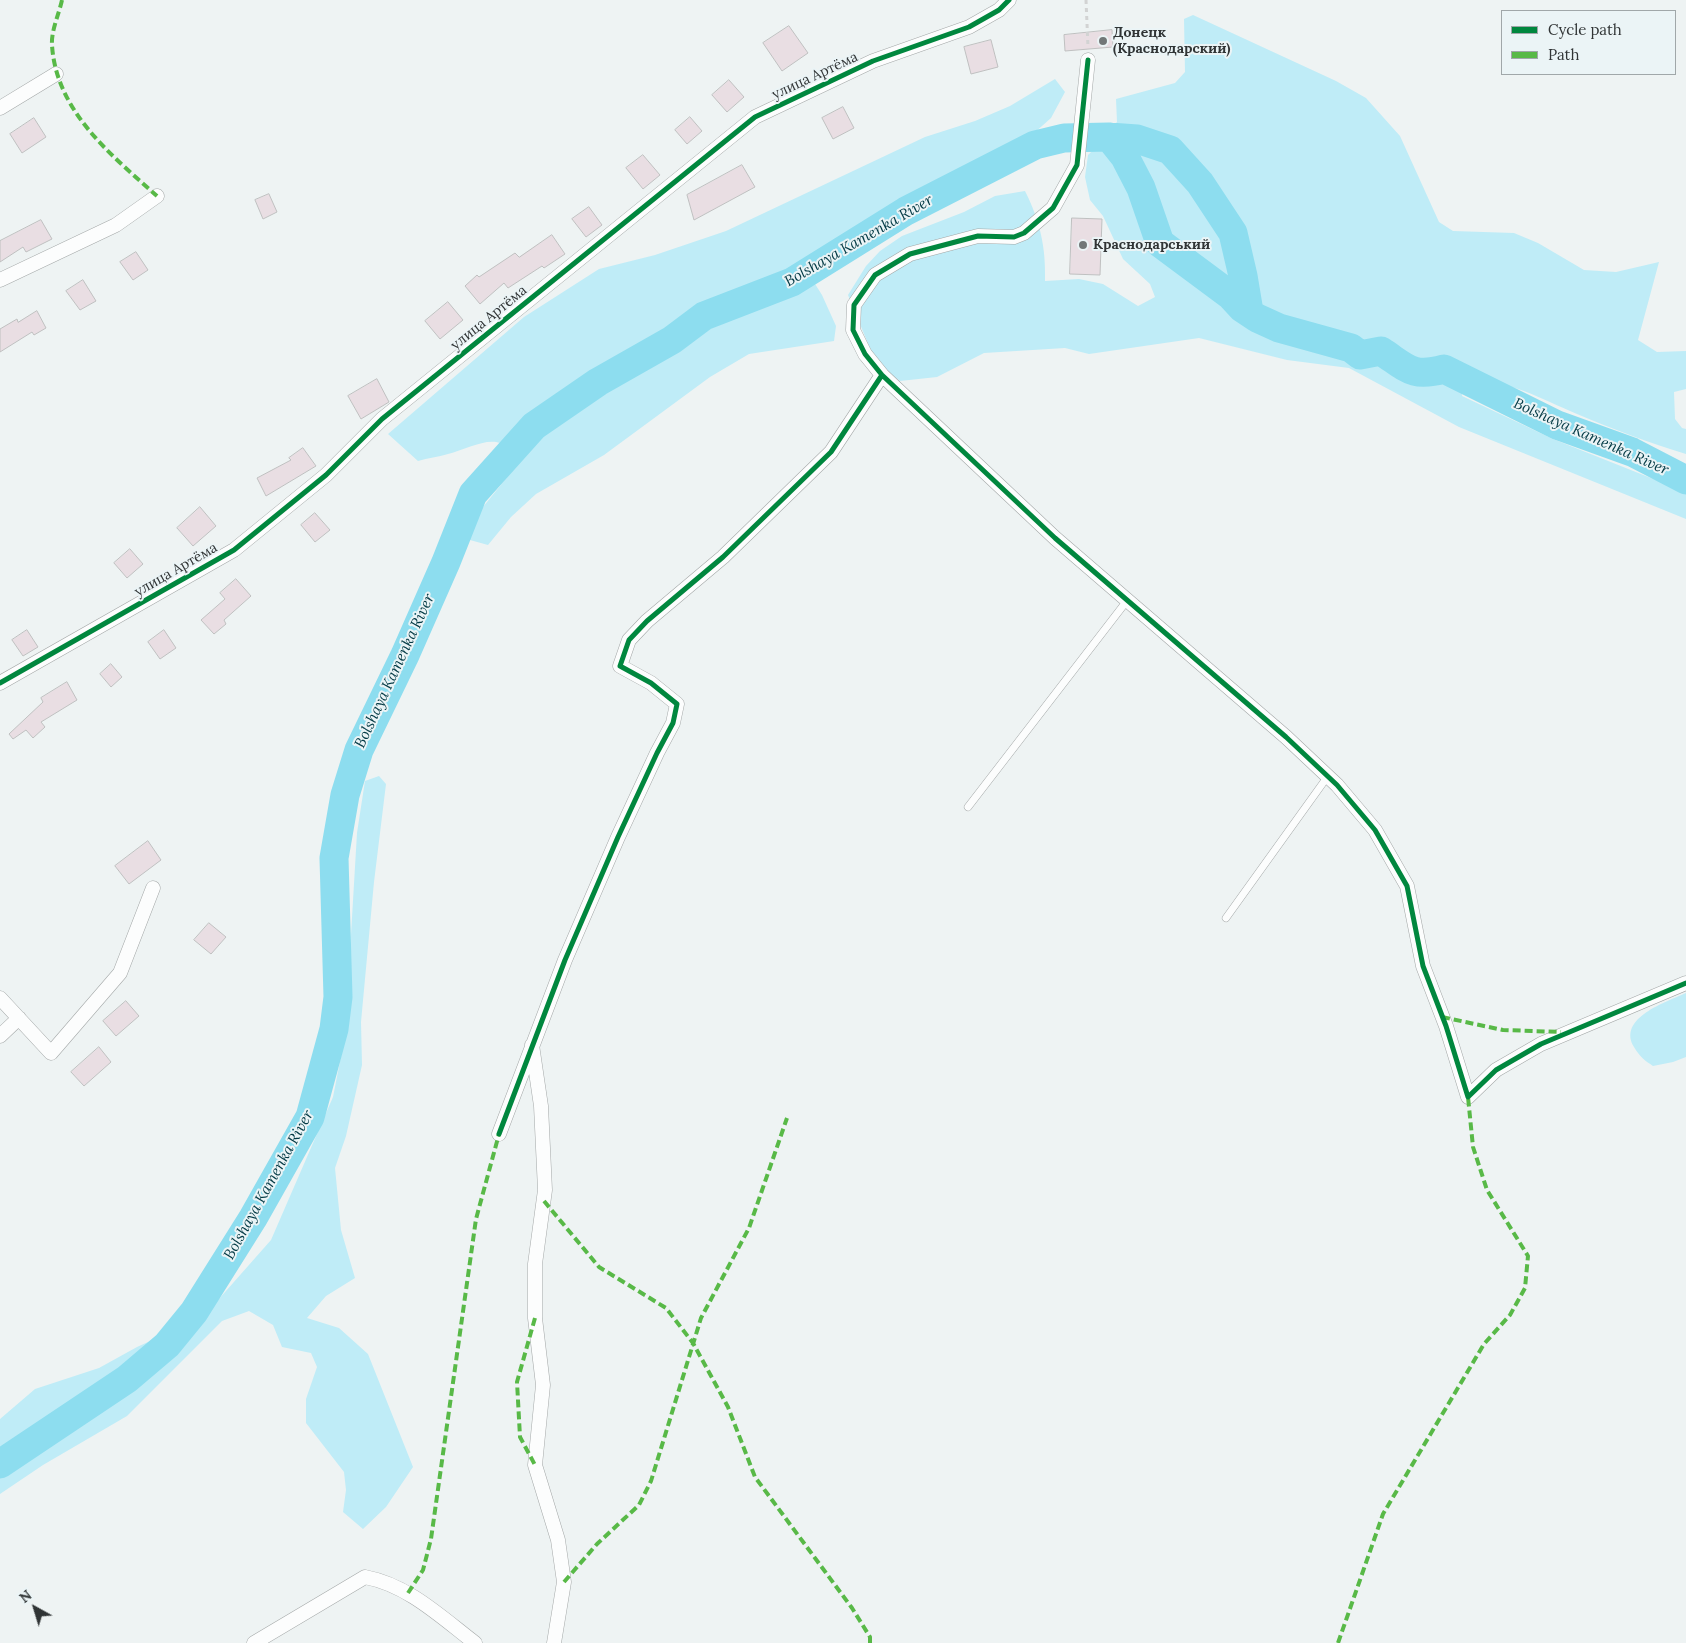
<!DOCTYPE html>
<html>
<head>
<meta charset="utf-8">
<style>
  body { margin:0 }
  #map { position:relative; width:1686px; height:1643px; overflow:hidden; background:#eef3f3; font-family:Lora,serif }
  canvas { display:block }
  .legend { position:absolute; left:1501px; top:10px; width:175px; height:65px; box-sizing:border-box; background:#ebf4f6; border:1px solid #a0a7a9; margin:0; padding:6px 9px; list-style:none; font-size:15px; color:#303435 }
  .legend li { display:flex; align-items:center; gap:10px; height:25px }
  .legend b { width:25px; border:1px solid #a0a7a9 }
  .north { position:absolute; left:10px; top:1583px; width:50px; height:50px; -webkit-text-stroke:4px #ebf4f6; paint-order:stroke; rotate:321deg; font-size:14px; font-weight:700; line-height:20px; text-align:center; color:#303435 }
  .north::after { content:''; display:block; margin:auto; width:18px; height:22px; background:#303435; clip-path:polygon(50% 0,100% 100%,50% 72%,0 100%) }
</style>
</head>
<body>
<div id="map">
<canvas width="1686" height="1643"></canvas>
<ul class="legend">
<li><b style="height:6px;background:#00873e"></b>Cycle path</li>
<li><b style="height:6px;background:#58b947"></b>Path</li>
</ul>
<div class="north">N</div>
</div>
<script>
const ctx = document.querySelector('canvas').getContext('2d');
ctx.lineJoin = 'round';
function fill(path, color) {
  ctx.fillStyle = color;
  ctx.fill(path, 'evenodd');
}
function trace(path, color, width, dash) {
  ctx.strokeStyle = color;
  ctx.lineWidth = width;
  ctx.lineCap = dash ? 'butt' : 'round';
  ctx.setLineDash(dash || []);
  ctx.stroke(path);
}
function drawText(font, color, halo, rows, align = 'center') {
  ctx.font = font + ' Lora,serif';
  ctx.lineWidth = 4;
  ctx.setLineDash([]);
  ctx.textBaseline = 'middle';
  ctx.strokeStyle = halo;
  ctx.fillStyle = color;
  for (const [text, x, y, turn = 0] of rows) {
    ctx.save();
    ctx.translate(x, y);
    ctx.rotate((+turn || 0) * Math.PI / 180);
    ctx.textAlign = isNaN(turn) ? turn : align;
    if (halo) ctx.strokeText(text, 0, 0);
    ctx.fillText(text, 0, 0);
    ctx.restore();
  }
}
fill(new Path2D(`
  M1193 15 1336 81 1366 98 1400 136 1439 222 1453 231 1514 233 1538 243 1584 270 1616 272 1659 262 1638 340 1657 352 1686 351V389L1674 392 1675 419 1682 428 1686 429V454C1650 443 1612 429 1577 414 1538 398 1509 379 1464 381L1462 396 1553 439 1686 492V519L1459 427 1349 368 1287 360 1199 338 1089 354 1065 348 984 353 937 377 900 381 876 363 848 295 866 266 880 251 902 236 964 212 995 196 1025 191C1040 221 1046 247 1045 281L1079 279 1103 284 1138 306 1155 297 1150 284 1123 259 1103 216 1090 200 1085 177 1088 155C1100 145 1106 132 1117 122L1116 99 1175 83 1185 72 1184 19ZM1109 137 1137 139 1169 150 1200 183 1233 233 1243 276 1248 311 1160 243 1141 188 1125 157Z
  M1055 79 1065 92 1051 118 1024 142 927 185 895 203 866 230 805 268 822 295 836 326 834 341 749 354 710 377 604 455 536 494 511 517 488 545 470 540V523L517 465C506 425 474 447 448 454 438 457 428 458 418 461L388 434 524 317 599 269 655 255 726 231 925 137 975 121 1010 106Z
  M1133 149 1152 151 1178 165 1222 229 1235 274 1234 289 1199 266 1177 246 1165 232 1136 168Z
  M379 776 386 784 374 882 361 1022 362 1065 346 1136 335 1168 341 1230 355 1278 326 1296 307 1318 339 1328 368 1354 413 1467 386 1507 363 1529 343 1512 346 1490 344 1472 306 1423V1399L317 1367 311 1353 282 1347 273 1325 249 1311 222 1321 127 1416 43 1465 0 1494V1419L35 1389 99 1368 137 1347 203 1317 271 1240 333 1097 345 1036 357 833 365 781Z
  M1686 993V1057L1673 1062 1653 1066C1644 1060 1640 1057 1634 1047 1617 1018 1666 1002 1686 993Z`), '#bfecf7');
trace(new Path2D(`
  M1109 137 1125 157 1141 188 1160 243 1230 295 1242 308 1257 318 1279 328 1351 348 1360 355 1381 351C1407 368 1412 378 1444 369L1557 425 1632 452 1686 480
  M0 1464 127 1379 167 1345 194 1312 253 1218 310 1117 334 1029 338 997 334 858 345 795 359 750 405 655 446 562 473 494 534 426 598 382 672 340 704 316 792 282 906 211 1035 145 1064 138 1109 137 1137 139 1170 150 1200 183 1233 233 1243 276 1249 312`), '#8dddef', 29);
const building = new Path2D(`
  M789 26 808 53 782 71 763 43Z
  M1112 30 1113 47 1065 51 1064 35Z
  M991 40 998 67 971 74 964 47Z
  M729 80 744 97 727 112 712 95Z
  M843 107 854 128 833 139 822 118Z
  M690 117 702 131 687 144 675 130Z
  M34 118 46 137 22 153 10 134Z
  M643 155 660 175 643 189 626 168Z
  M742 165 755 187 694 220 687 195Z
  M269 194 277 212 263 219 255 200Z
  M589 207 602 225 586 237 572 219Z
  M1072 218 1102 219 1100 275 1070 274Z
  M41 220 52 239 26 252 23 247 0 262V241Z
  M552 235 565 254 544 268 542 266 508 288 504 283 480 304 465 286 477 275 479 277 515 253 519 257Z
  M136 252 148 270 133 280 120 262Z
  M83 280 96 301 80 310 66 291Z
  M448 302 463 320 440 339 425 321Z
  M37 311 46 328 34 335 32 332 0 352V329L17 319 18 322Z
  M377 379 389 402 361 419 348 396Z
  M303 448 316 466 266 496 257 478 291 460 289 458Z
  M200 507 216 526 193 546 177 528Z
  M315 513 330 530 315 542 301 525Z
  M130 549 143 564 127 578 114 563Z
  M236 579 251 596 224 620 226 624 214 634 201 620 225 599 220 593Z
  M27 630 38 647 23 656 12 640Z
  M164 630 176 648 160 659 148 642Z
  M111 664 122 677 111 687 100 674Z
  M67 682 77 700 41 722 45 727 33 738 26 730 13 739 9 734 43 702 41 698Z
  M148 841 161 860 129 884 115 866Z
  M209 923 226 937 211 954 194 940Z
  M126 1001 139 1016 116 1036 103 1021Z
  M99 1047 111 1062 84 1086 71 1072Z`);
fill(building, '#e9dee3');
trace(building, '#bfc0c0', 1);
const service = new Path2D(`
  M968 807 1126 602
  M1226 918 1328 776`);
const minor = new Path2D(`
  M0 108 56 74
  M0 280 116 225 157 196
  M882 375 1055 538 1286 737 1337 785 1375 830 1407 886 1423 966 1446 1026 1468 1097 1496 1070 1541 1044 1686 983
  M0 683 234 550 326 475 382 419 755 117 873 61 969 27 999 10 1009 0
  M0 998 51 1053 120 973 153 888
  M0 1036 19 1018
  M532 1045 541 1106 545 1190 535 1264V1318L543 1385 535 1465 558 1540 564 1582 554 1643
  M499 1134 565 960 618 837 657 753 673 723 677 704 651 683 620 666 629 640 647 621 723 557 831 452 882 375 865 354 853 330 854 305 875 275 910 254 978 236 1014 237 1024 233 1053 208 1077 165 1088 60
  M254 1643 365 1577C408 1585 441 1617 475 1643`);
trace(service, '#a3a7a7', 8);
trace(minor, '#a3a7a7', 15);
trace(new Path2D(`
  M1086 0 1088 47`), '#d2d3d3', 3, [4, 4]);
trace(service, '#fcfdfd', 7);
trace(minor, '#fcfdfd', 14);
trace(new Path2D(`
  M62 0C59 14 51 31 52 45 56 111 111 155 157 196
  M1442 1017 1503 1030 1561 1032
  M544 1201 599 1267 666 1308 693 1343 728 1407 755 1477 852 1608 870 1637V1643
  M535 1318 517 1382 520 1437 535 1465
  M564 1582 597 1544 639 1505 651 1481 701 1318 749 1228 787 1118
  M408 1593 423 1570 431 1539 476 1219 499 1134
  M1338 1643 1383 1514 1484 1344 1510 1315 1525 1288 1528 1256 1487 1190 1473 1147 1468 1097`), '#58b947', 4, [8, 4]);
trace(new Path2D(`
  M882 375 1055 538 1286 737 1337 785 1375 830 1407 886 1423 966 1446 1026 1468 1097 1496 1070 1541 1044 1686 983
  M0 683 234 550 326 475 382 419 755 117 873 61 969 27 999 10 1009 0
  M499 1134 565 960 618 837 657 753 673 723 677 704 651 683 620 666 629 640 647 621 723 557 831 452 882 375 865 354 853 330 854 305 875 275 910 254 978 236 1014 237 1024 233 1053 208 1077 165 1088 60`), '#00873e', 5);
for (const [x, y, r, color] of [
  [1103,41,5,"#727778"],
  [1083,245,5,"#727778"]
]) {
  const dot = new Path2D();
  dot.arc(x, y, r, 0, 2 * Math.PI);
  ctx.fillStyle = color;
  ctx.fill(dot);
  trace(dot, '#ebf4f6', 2);
}
drawText('bold 14px', '#303435', '#ebf4f6', [
  ["Донецк",1113,33],
  ["(Краснодарский)",1113,49],
  ["Краснодарський",1093,245]
], 'left');
drawText('14px', '#303435', '#ebf4f6', [
  ["улица Артёма",815,76,-25],
  ["улица Артёма",489,318,-39],
  ["улица Артёма",176,570,-30]
]);
drawText('italic 15px', '#033a45', '#ebf4f6', [
  ["Bolshaya Kamenka River",859,241,-30],
  ["Bolshaya Kamenka River",1591,437,24],
  ["Bolshaya Kamenka River",395,671,-65],
  ["Bolshaya Kamenka River",269,1185,-61]
]);
</script>
</body>
</html>
